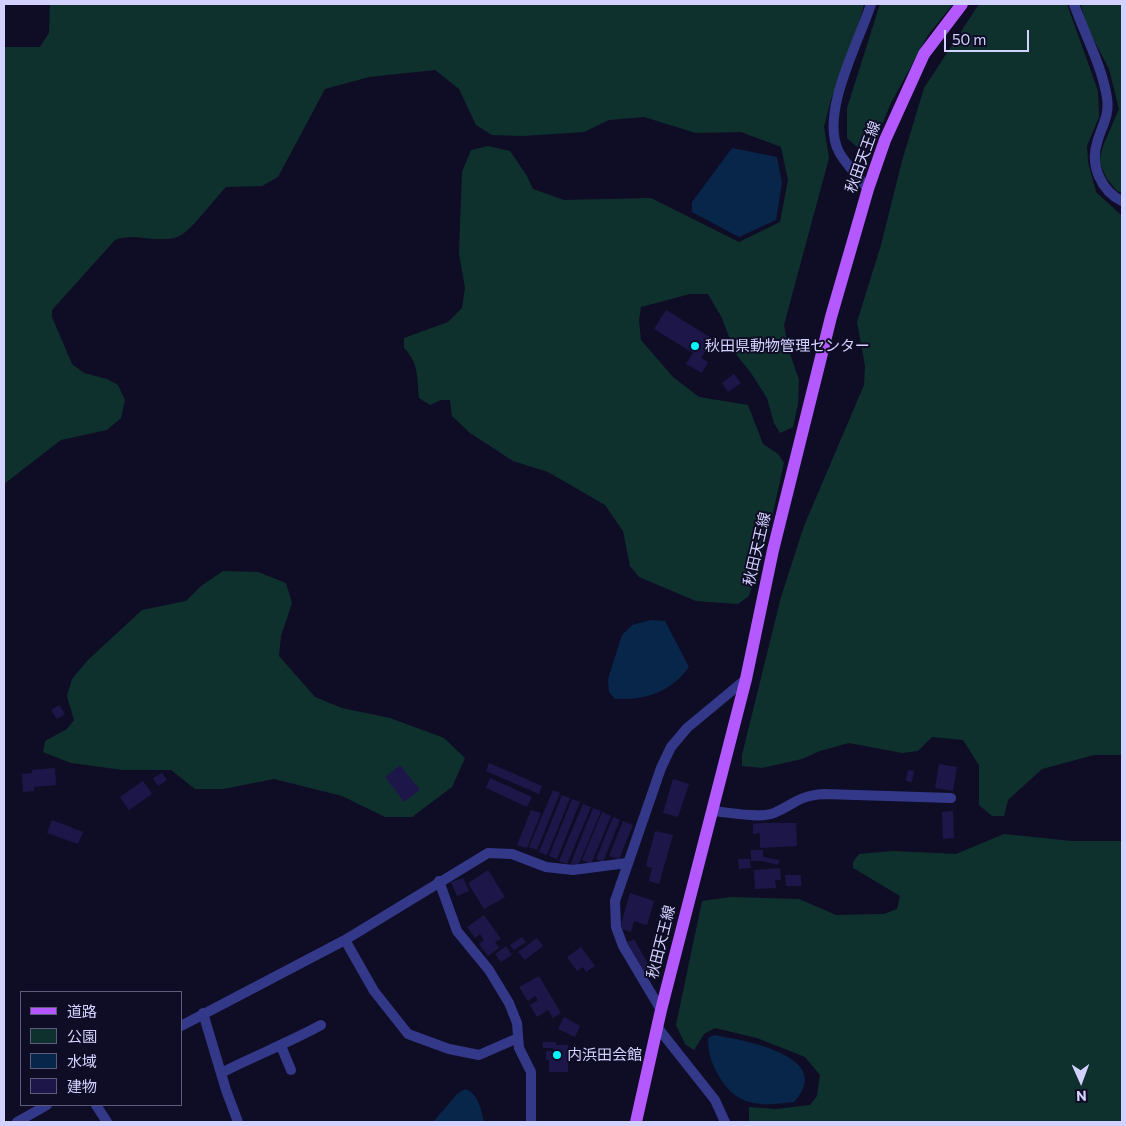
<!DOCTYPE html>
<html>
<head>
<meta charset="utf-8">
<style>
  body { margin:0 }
  #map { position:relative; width:1126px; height:1126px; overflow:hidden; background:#0f0d26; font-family:Commissioner,"Noto Sans JP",sans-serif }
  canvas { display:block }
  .frame { position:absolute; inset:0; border:5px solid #d3d2ff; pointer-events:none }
  .legend { position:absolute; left:20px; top:991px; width:162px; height:115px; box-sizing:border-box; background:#0f0d26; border:1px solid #5d5c7d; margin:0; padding:6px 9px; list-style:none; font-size:15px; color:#d3d2ff }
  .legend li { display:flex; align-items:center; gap:10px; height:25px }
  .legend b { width:25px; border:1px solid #5d5c7d }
  .north { position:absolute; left:1056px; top:1056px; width:50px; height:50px; -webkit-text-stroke:4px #0f0d26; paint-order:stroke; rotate:178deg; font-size:14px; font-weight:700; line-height:20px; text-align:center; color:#d3d2ff }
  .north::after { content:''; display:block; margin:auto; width:18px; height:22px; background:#d3d2ff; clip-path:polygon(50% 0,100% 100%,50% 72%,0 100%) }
  .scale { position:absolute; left:944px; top:30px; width:85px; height:22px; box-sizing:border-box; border:2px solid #d3d2ff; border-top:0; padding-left:6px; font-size:15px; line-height:18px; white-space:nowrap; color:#d3d2ff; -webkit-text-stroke:4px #0f0d26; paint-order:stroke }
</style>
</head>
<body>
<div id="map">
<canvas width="1126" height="1126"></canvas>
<div class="frame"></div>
<ul class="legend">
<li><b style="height:6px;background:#b359ff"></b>道路</li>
<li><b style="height:14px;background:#0f312d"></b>公園</li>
<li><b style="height:14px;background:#08254a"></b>水域</li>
<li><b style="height:14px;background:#1d1749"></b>建物</li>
</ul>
<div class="north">N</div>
<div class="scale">50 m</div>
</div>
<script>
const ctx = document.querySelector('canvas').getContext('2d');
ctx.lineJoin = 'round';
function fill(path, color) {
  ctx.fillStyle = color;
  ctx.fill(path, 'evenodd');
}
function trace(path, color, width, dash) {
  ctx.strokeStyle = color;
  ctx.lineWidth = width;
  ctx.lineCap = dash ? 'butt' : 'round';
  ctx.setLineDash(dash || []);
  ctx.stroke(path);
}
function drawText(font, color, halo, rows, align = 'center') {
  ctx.font = font + ' Commissioner,"Noto Sans JP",sans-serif';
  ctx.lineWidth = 4;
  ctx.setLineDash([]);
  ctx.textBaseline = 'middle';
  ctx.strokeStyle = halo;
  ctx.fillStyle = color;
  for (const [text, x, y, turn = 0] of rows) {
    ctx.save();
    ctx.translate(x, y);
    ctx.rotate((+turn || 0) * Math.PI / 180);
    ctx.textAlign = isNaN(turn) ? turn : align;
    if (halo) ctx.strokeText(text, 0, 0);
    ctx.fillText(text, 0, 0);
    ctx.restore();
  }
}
fill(new Path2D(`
  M50 4H864L855 38 831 99 824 127 829 158 784 325 788 348 799 380 798 404 793 427 780 433 774 423 767 398 751 373 735 353 722 318 708 294H690L641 307 639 320 641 340 673 377 699 397 748 405 763 444 778 454 784 463 772 517 749 596 738 604 696 601 639 577 630 566 623 531 605 505 548 472 513 461 470 433 452 416 450 400H441L430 405 419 398C417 378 419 363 404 348V338L448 322 462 308 465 288 459 253 462 172 471 150 488 146 510 151 527 176 533 189 564 200 651 198 739 242 780 222 788 180 781 147 741 132 696 133 644 117 609 120 584 132 523 136 492 135 476 125 459 89 435 70 369 77 325 89 278 177 262 186 226 187C215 198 189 234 177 237 172 239 164 239 158 239 142 239 131 234 115 240L52 310V317L72 364 84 373 107 379 118 385 125 400 121 418 107 430 61 440 4 484V47H40L49 33Z
  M880 4H953L928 35 891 103 877 137 867 148 857 147 847 138V108Z
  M979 4H1067L1098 91 1099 117 1087 146 1088 162 1096 192 1122 216V755H1094L1042 769 1008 800 1004 816H992L979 805V765L963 740 932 737 918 751 902 753 849 743 820 751 802 759 762 768 742 766V755L781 597 804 526 864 385 865 366 857 322 881 245 902 161 924 88Z
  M1081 4H1122V193L1117 191 1107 179 1099 162 1103 146 1119 109 1109 69 1086 25Z
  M223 571 258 572 286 583 292 603 281 636 279 656 315 697 342 708 390 718 444 738 465 758 452 787 412 817H385L342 796 274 779 223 789H195L171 770H123L71 763 43 752 45 741 67 729 74 720 67 696 72 679 88 660 142 610 186 601 201 586Z
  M1004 834 1072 841H1122V1122H749V1107L776 1109 810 1105 817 1096 820 1075 805 1057 757 1038 715 1028 704 1034 694 1050 685 1044 676 1025 702 901 730 897 799 899 836 915 884 914 897 909 900 896 853 868V862L859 854 893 851 956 854Z`), '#0f312d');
fill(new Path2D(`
  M732 148 777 157 782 183 776 220 739 237 692 212V202Z
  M651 620 665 621 689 667C671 692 646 700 615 699L609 692 608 679 622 635 632 625Z
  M714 1035C743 1040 837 1056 794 1102 763 1106 738 1108 720 1078 712 1065 708 1054 708 1038Z
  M465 1089C479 1094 481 1110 484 1122H433L457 1094Z`), '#08254a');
fill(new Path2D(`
  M666 310 713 339 701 358 708 362 702 373 686 364 693 353 654 329Z
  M734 374 741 383 728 392 722 383Z
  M59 705 65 714 57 719 51 710Z
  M489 763 542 786 539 794 486 771Z
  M939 764 957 767 953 791 935 788Z
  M400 765 420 790 404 802 385 777Z
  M55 768 56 785 34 787V791L23 792 22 774 32 773V770Z
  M908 770 914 771 912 782 906 781Z
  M162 773 167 780 158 786 153 778Z
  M490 778 532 797 527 807 486 788Z
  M673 779 689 784 678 817 663 813Z
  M143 781 152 794 129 810 120 797Z
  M553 790 560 793 537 850 529 847Z
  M562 795 570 798 547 855 539 852Z
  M572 799 580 802 557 859 549 856Z
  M583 804 591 807 567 864 559 861Z
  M593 808 601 811 577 868 570 865Z
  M531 810 541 813 527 848 517 845Z
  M953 811 954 838 943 839 942 812Z
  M602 812 611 816 591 864 582 860Z
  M613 817 620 820 603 862 596 859Z
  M52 820 83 832 78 844 47 833Z
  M623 821 633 825 619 859 609 856Z
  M762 823H796L797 846 760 848V833L753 834V824Z
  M655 831 673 835 659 884 649 881 652 868 646 866Z
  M751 850H763V857L779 860 778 865 762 861H751Z
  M738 859H750L751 868 739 869Z
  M780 868 781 880H775L776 888 755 889 754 870Z
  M488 870 505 897 484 909 468 883Z
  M785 875H801V886H786Z
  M463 878 469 891 457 896 451 882Z
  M630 893 654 901 647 925 634 921 631 932 622 929 621 924Z
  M484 915 501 939 495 942 499 948 488 956 479 944 484 940 480 934 475 938 467 927Z
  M522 937 526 942 514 950 510 945Z
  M537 938 543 946 525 960 518 952Z
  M634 939 653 973 644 978 625 943Z
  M506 946 512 955 501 962 495 954Z
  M581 947 595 966 586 972 583 967 577 971 567 957Z
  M539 976 561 1013 553 1018 548 1010 537 1017 530 1005 538 1000 535 996 528 1001 519 987Z
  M564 1017 580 1026 575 1037 558 1029Z
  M543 1042H556V1045H568V1072H549V1060H546V1051H554L553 1048H543Z`), '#1d1749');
trace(new Path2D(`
  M1074 4C1085 35 1102 66 1107 98 1110 116 1101 127 1097 143 1090 165 1101 191 1122 201
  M868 189C859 177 846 165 839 152 819 114 859 42 871 4
  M712 811C727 812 760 819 774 813 795 804 797 796 824 794L951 798
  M439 881 457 931 489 970 509 1003 517 1023 519 1048 531 1072V1122
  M345 940 374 991 408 1034 449 1049 479 1055 518 1038
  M661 1010 623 946 616 927 615 901 661 768 671 747 687 728 746 679
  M203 1013 226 1090 238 1122
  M181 1026 345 940 488 853 512 854 546 867 573 870 627 863
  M658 1028 715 1100 725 1122
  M281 1046 291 1070
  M221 1073C254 1056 288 1043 321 1025
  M96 1105 107 1122
  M17 1122 47 1105`), '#343889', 10);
trace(new Path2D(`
  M636 1122 661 1010 746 679 773 550 831 317 868 189 885 140 924 54 962 4`), '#b359ff', 12);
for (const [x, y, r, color] of [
  [695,346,5,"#00f8fd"],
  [557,1055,5,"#00f8fd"]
]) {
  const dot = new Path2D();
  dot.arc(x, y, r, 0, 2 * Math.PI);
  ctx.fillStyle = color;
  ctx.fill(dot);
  trace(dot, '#0f0d26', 2);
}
drawText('15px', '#d3d2ff', '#0f0d26', [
  ["秋田天王線",863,157,-70],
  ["秋田天王線",757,549,-77],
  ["秋田天王線",661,942,-76]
]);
drawText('15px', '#d3d2ff', '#0f0d26', [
  ["秋田県動物管理センター",705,346],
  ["内浜田会館",567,1055]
], 'left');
</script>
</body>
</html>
